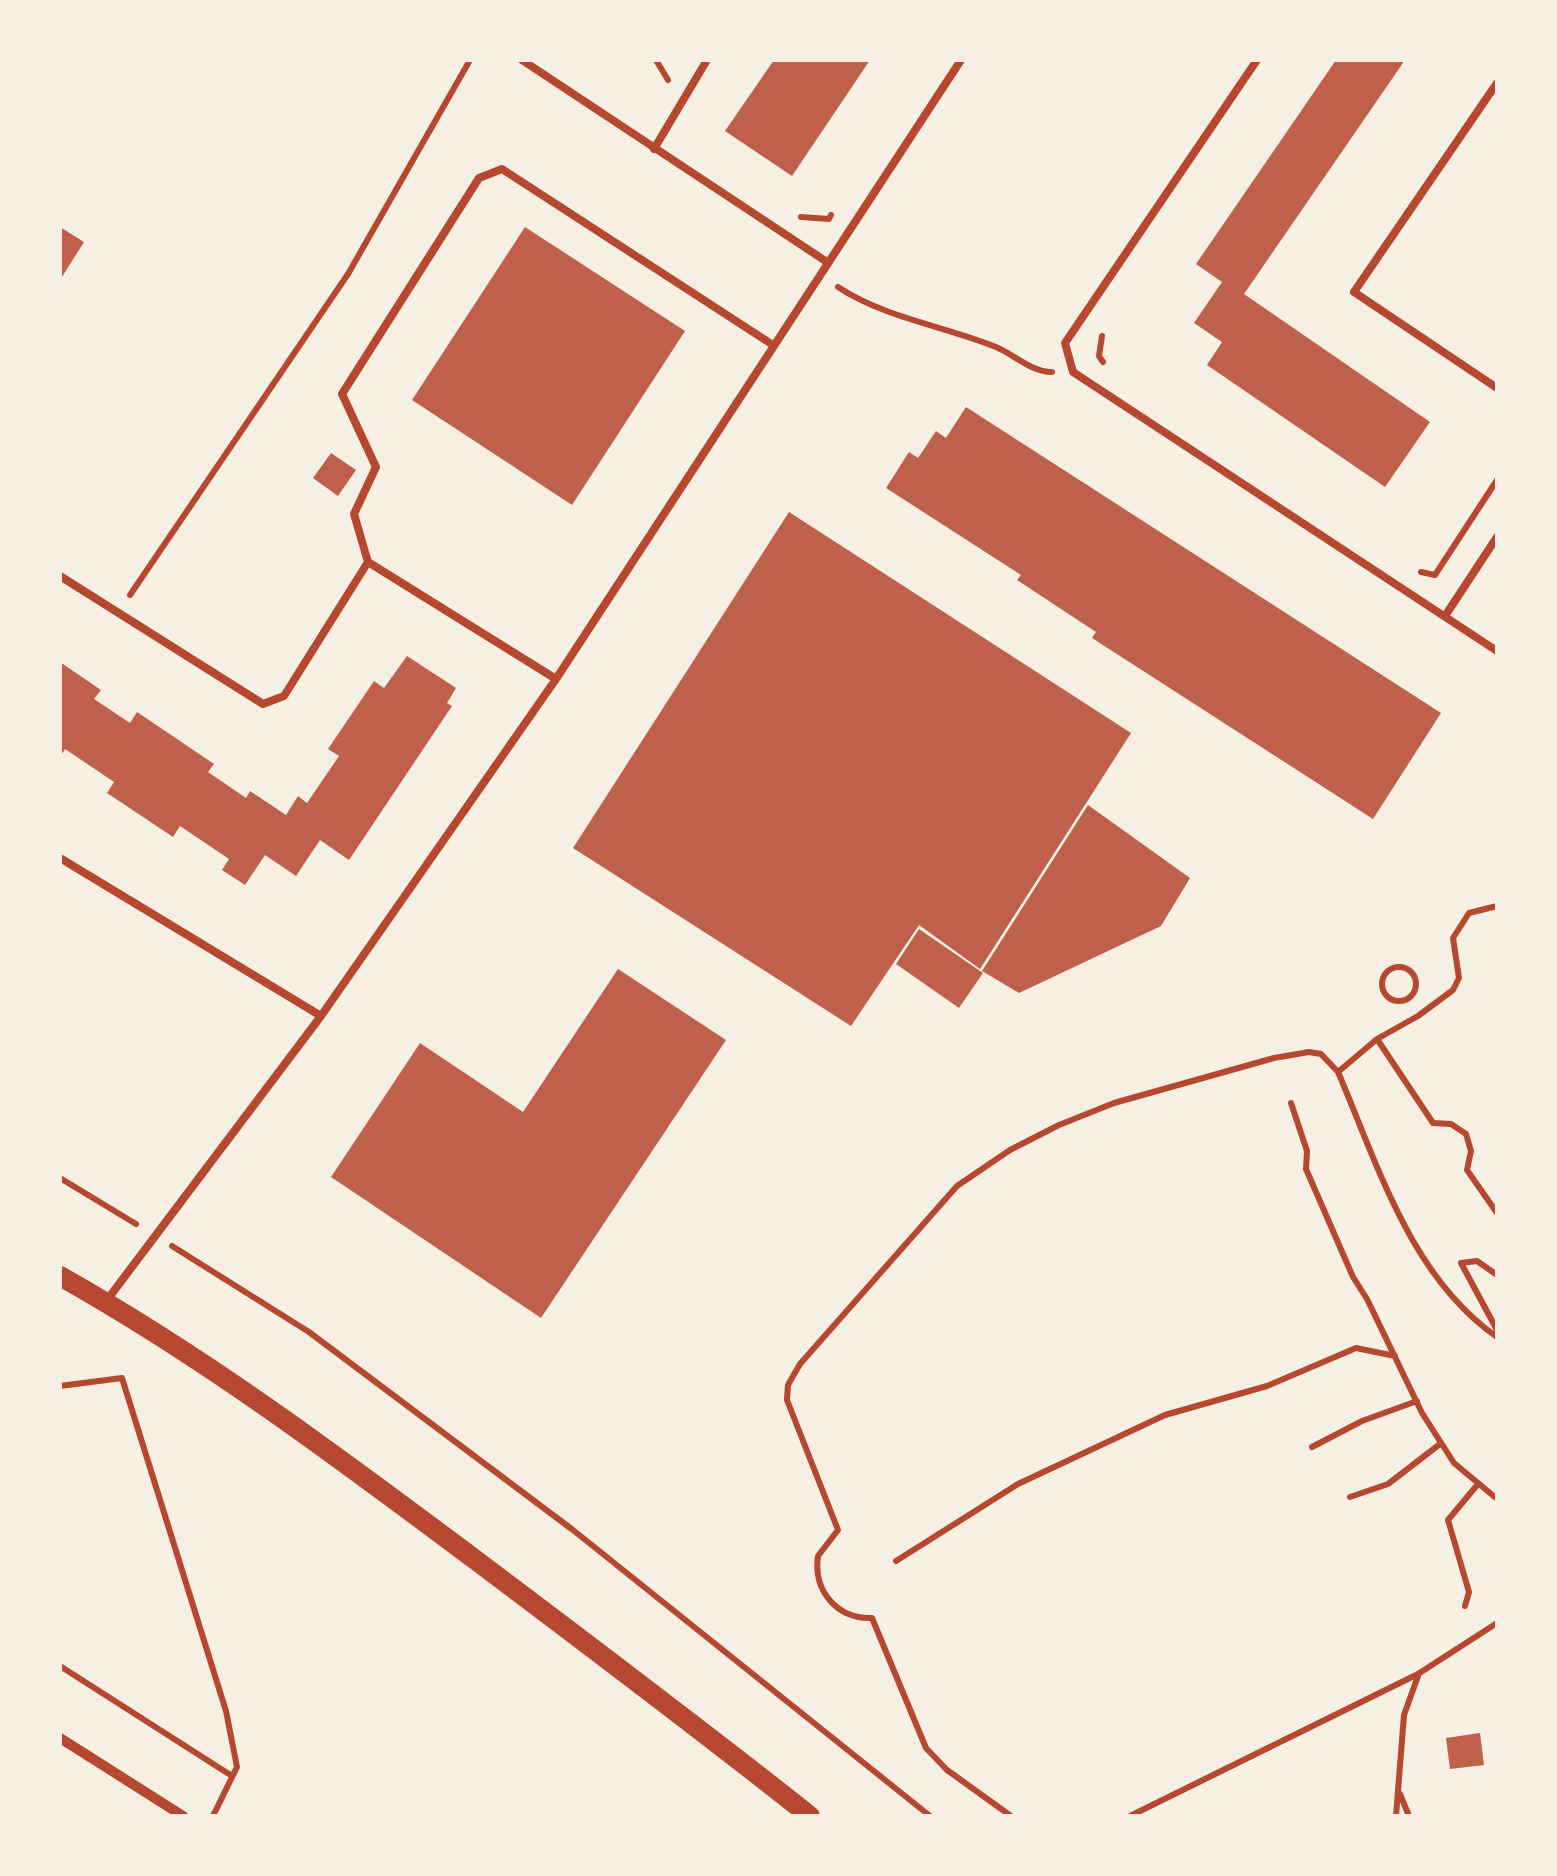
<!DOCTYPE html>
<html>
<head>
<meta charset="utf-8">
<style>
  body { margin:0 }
  #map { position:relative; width:1557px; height:1876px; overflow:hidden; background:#f6efe4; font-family:"Nunito Sans",sans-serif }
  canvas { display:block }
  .frame { position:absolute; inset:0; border:62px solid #f6efe4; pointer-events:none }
</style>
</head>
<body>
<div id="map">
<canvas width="1557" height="1876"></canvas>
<div class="frame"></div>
</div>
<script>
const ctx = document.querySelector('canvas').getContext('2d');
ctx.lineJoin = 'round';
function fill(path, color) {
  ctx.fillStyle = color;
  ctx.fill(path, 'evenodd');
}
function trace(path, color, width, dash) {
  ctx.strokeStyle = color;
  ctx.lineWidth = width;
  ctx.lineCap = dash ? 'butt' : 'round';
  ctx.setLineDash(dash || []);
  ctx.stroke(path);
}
fill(new Path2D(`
  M774 60H870L792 176 725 131Z
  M1336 60H1405L1244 294 1430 422 1385 487 1207 365 1222 342 1194 323 1222 282 1196 264Z
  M60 227 84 242 60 280Z
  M525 227 685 331 572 505 412 400Z
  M966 407 1441 713 1373 819 1092 638 1096 632 1017 580 1021 575 886 488 909 452 918 458 936 431 946 438Z
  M331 453 356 470 338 496 313 478Z
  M789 512 1131 733 980 969 919 925 851 1026 573 848Z
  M407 656 456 688 447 703 452 706 349 860 320 840 296 876 265 855 245 885 222 870 229 859 180 826 173 837 107 793 114 782 65 749 60 757V662L101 690 94 699 130 723 137 712 214 764 208 772 246 798 250 791 286 815 298 796 307 803 339 756 328 749 374 681 384 688Z
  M1088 805 1190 878 1161 926 1019 993 982 971Z
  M919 929 983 973 959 1008 896 964Z
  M618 969 726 1040 541 1318 331 1177 420 1043 523 1112Z
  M1480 1733 1484 1765 1450 1769 1446 1738Z`), '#bf614a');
trace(new Path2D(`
  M656 60 668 80
  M801 217 829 219 831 215
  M838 287C885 318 944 326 996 347 1015 355 1031 372 1052 372
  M1102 336 1099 356 1103 362
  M1421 572 1435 575 1497 480
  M130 595 348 274 470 60
  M1382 984a17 17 0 1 1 34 0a17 17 0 1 1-34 0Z
  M1377 1039 1433 1123 1451 1124 1466 1134 1471 1151 1467 1170 1497 1213
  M1338 1072 1377 1039 1418 1016 1453 990 1459 978 1453 938 1469 913 1497 906
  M1291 1103 1307 1151 1306 1169 1353 1277 1367 1299 1422 1413 1454 1463 1496 1498
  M60 1178 136 1224
  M172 1246 309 1332 573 1530 930 1816
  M1497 1275 1477 1261 1461 1263 1497 1330
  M60 1386 122 1378 226 1711 237 1767 213 1816
  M1312 1447 1362 1421 1417 1401
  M1350 1497 1388 1484 1440 1444
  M896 1561 1018 1484 1165 1415 1267 1386 1356 1348 1395 1356
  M1465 1606 1469 1592 1448 1520 1478 1484
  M60 1666 232 1776
  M1400 1794 1409 1816
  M1011 1816 947 1770 926 1748 872 1618C837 1619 813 1591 818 1556L838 1530 787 1400 788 1385 800 1364 957 1186 1010 1150 1059 1125 1114 1103 1274 1058 1309 1052 1321 1054 1338 1072C1378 1165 1410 1276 1497 1337
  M1130 1816 1418 1674 1497 1623
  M1396 1816 1404 1715 1418 1676`), '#b5482f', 6);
trace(new Path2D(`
  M522 60 827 262
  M1257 60 1065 343 1073 372 1497 651
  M1497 83 1354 292 1497 388
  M654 149 707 60
  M368 562 354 514 376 467 342 394 479 178 502 169 773 345
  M60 576 263 704 284 696 368 562 556 679
  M1445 616 1497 537
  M60 858 321 1016
  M107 1300 321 1016 556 679 961 60`), '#b5482f', 8);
trace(new Path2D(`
  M60 1738 183 1816`), '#b5482f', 10);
trace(new Path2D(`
  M60 1276C206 1358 339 1458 473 1558 586 1643 699 1728 810 1816`), '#b5482f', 20);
</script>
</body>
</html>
